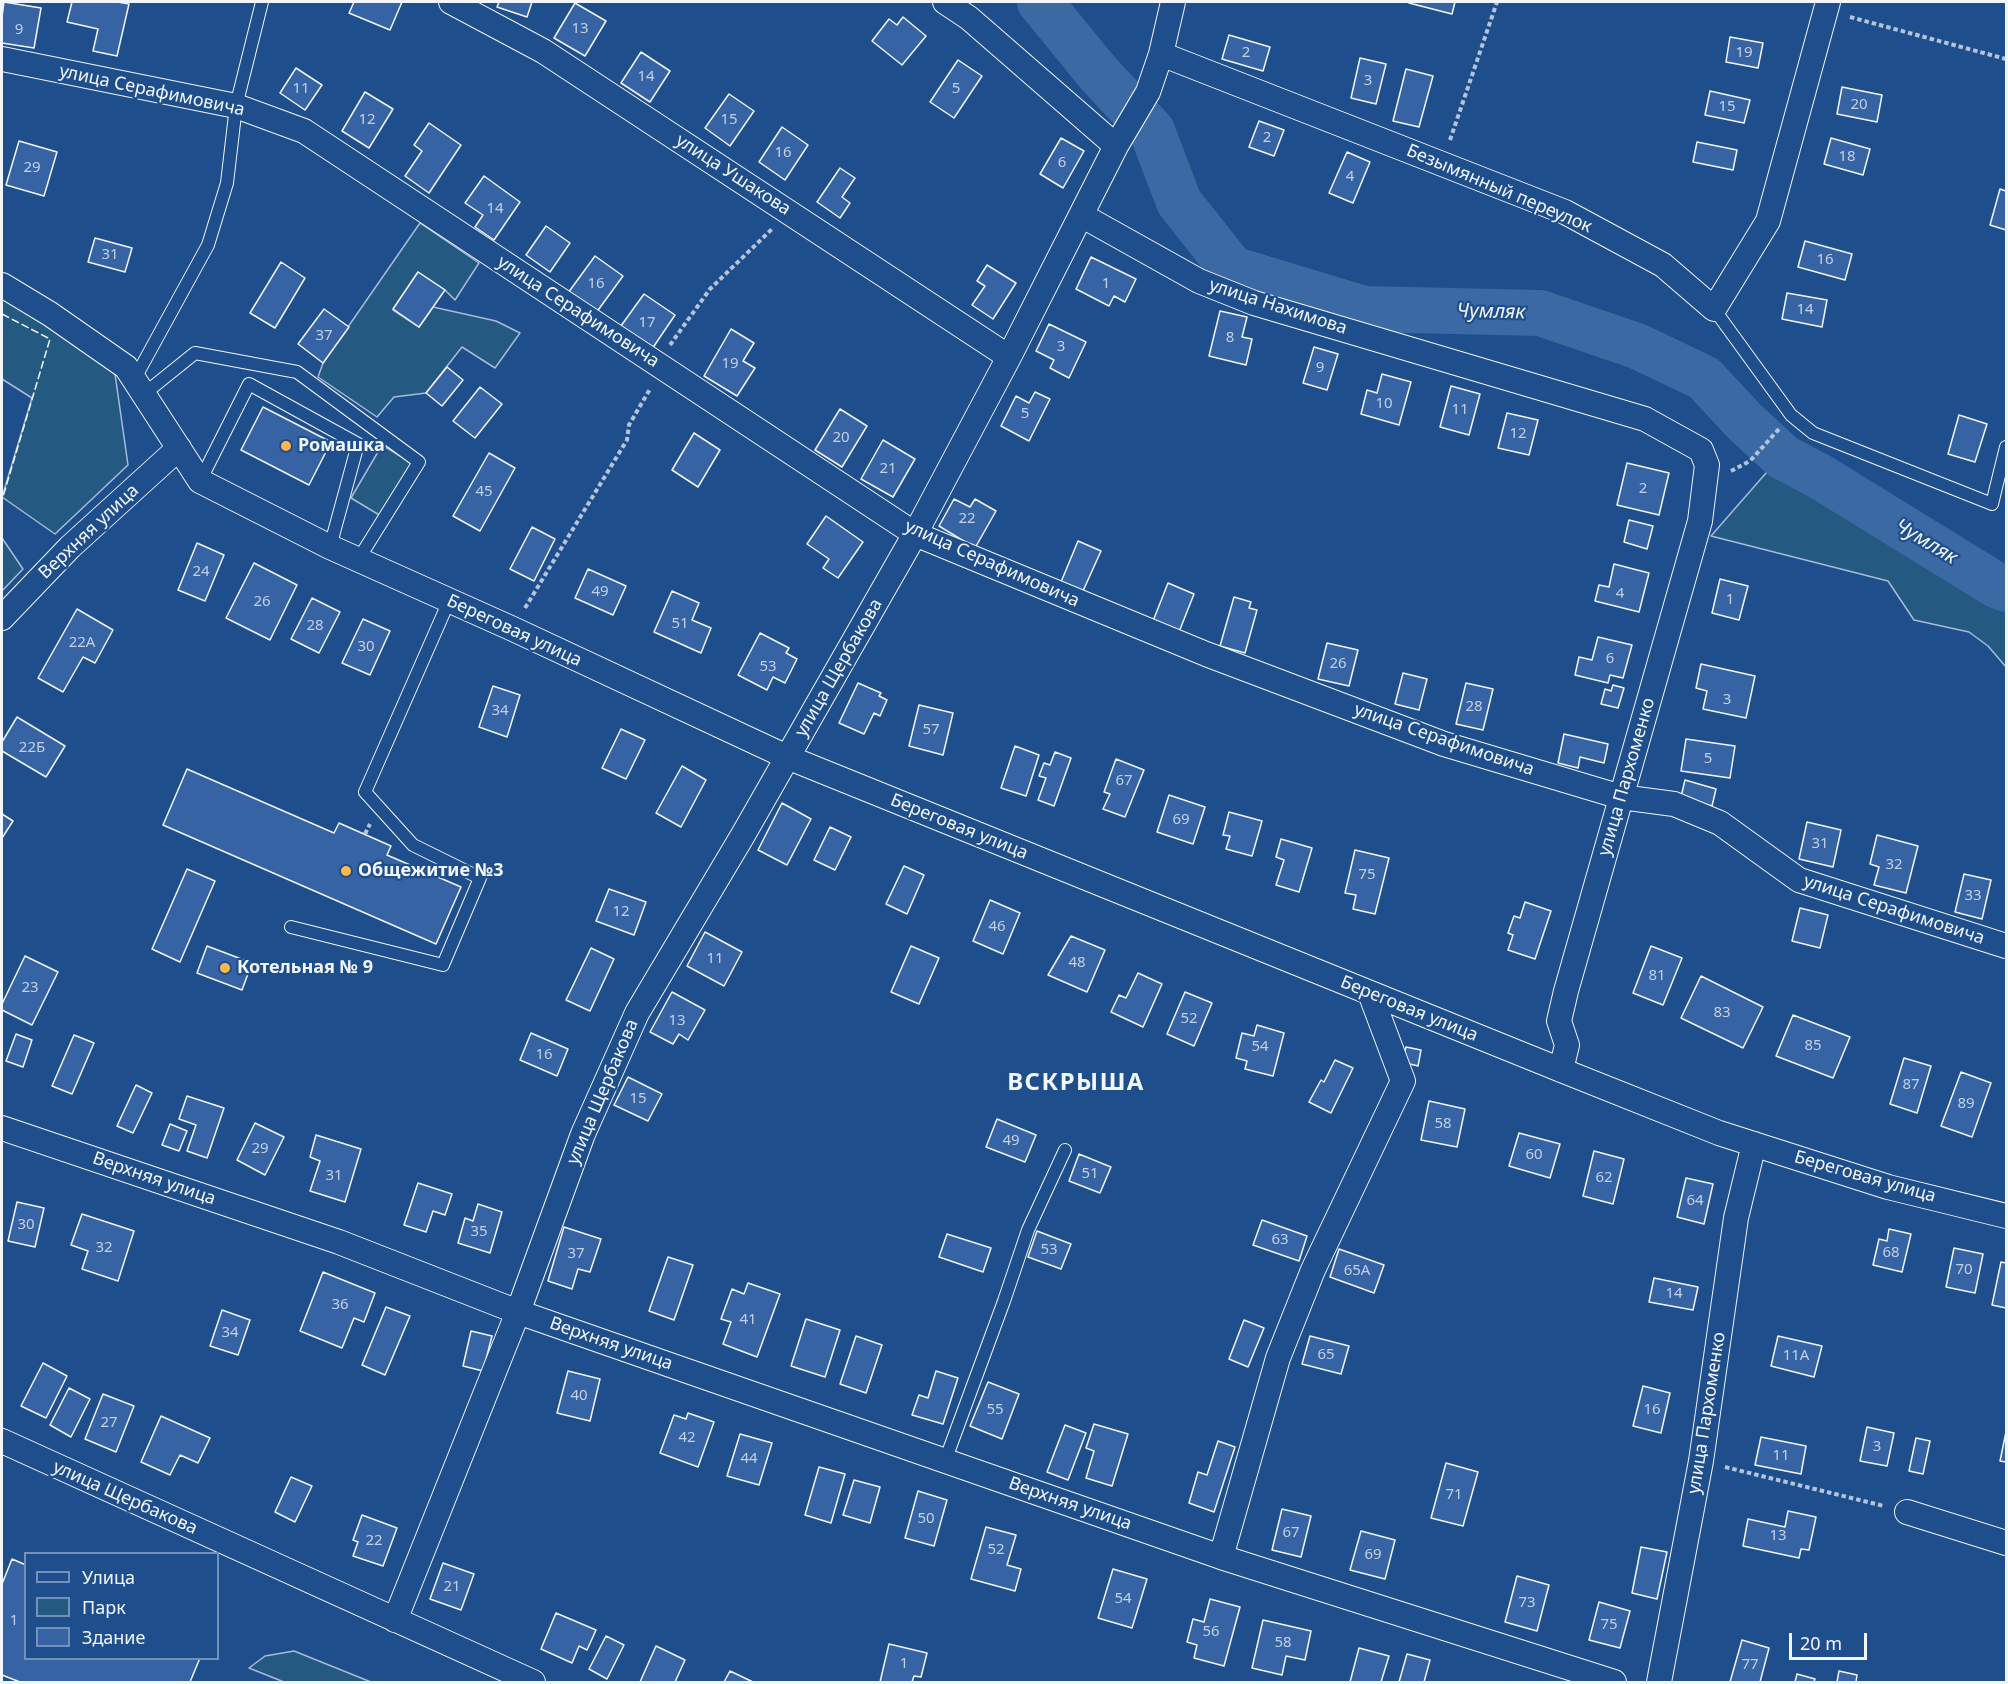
<!DOCTYPE html>
<html>
<head>
<meta charset="utf-8">
<style>
  body { margin:0 }
  #map { position:relative; width:2008px; height:1684px; overflow:hidden; background:#1f4e8c; font-family:"Noto Sans",sans-serif }
  canvas { display:block }
  .frame { position:absolute; inset:0; border:3px solid #f2f6ff; pointer-events:none }
  .legend { position:absolute; left:24px; top:1552px; width:195px; height:108px; box-sizing:border-box; background:#1f4e8c; border:2px solid #7391ba; margin:0; padding:8px 10px; list-style:none; font-size:18px; color:#f2f6ff }
  .legend li { display:flex; align-items:center; gap:12px; height:30px }
  .legend b { width:30px; border:2px solid #7391ba }
  .scale { position:absolute; left:1789px; top:1633px; width:78px; height:27px; box-sizing:border-box; border:3px solid #f2f6ff; border-top:0; padding-left:8px; font-size:18px; line-height:21px; white-space:nowrap; color:#f2f6ff; -webkit-text-stroke:4px #1f4e8c; paint-order:stroke }
</style>
</head>
<body>
<div id="map">
<canvas width="2008" height="1684"></canvas>
<div class="frame"></div>
<ul class="legend">
<li><b style="height:8px;background:#1f4e8c"></b>Улица</li>
<li><b style="height:16px;background:#245a82"></b>Парк</li>
<li><b style="height:16px;background:#3563a3"></b>Здание</li>
</ul>
<div class="scale">20 m</div>
</div>
<script>
const ctx = document.querySelector('canvas').getContext('2d');
ctx.lineJoin = 'round';
function fill(path, color) {
  ctx.fillStyle = color;
  ctx.fill(path, 'evenodd');
}
function trace(path, color, width, dash) {
  ctx.strokeStyle = color;
  ctx.lineWidth = width;
  ctx.lineCap = dash ? 'butt' : 'round';
  ctx.setLineDash(dash || []);
  ctx.stroke(path);
}
function drawText(font, color, halo, rows, align = 'center') {
  ctx.font = font + ' "Noto Sans",sans-serif';
  ctx.lineWidth = 4.5;
  ctx.setLineDash([]);
  ctx.textBaseline = 'middle';
  ctx.strokeStyle = halo;
  ctx.fillStyle = color;
  for (const [text, x, y, turn = 0] of rows) {
    ctx.save();
    ctx.translate(x, y);
    ctx.rotate((+turn || 0) * Math.PI / 180);
    ctx.textAlign = isNaN(turn) ? turn : align;
    if (halo) ctx.strokeText(text, 0, 0);
    ctx.fillText(text, 0, 0);
    ctx.restore();
  }
}
const green = new Path2D(`
  M420 223 479 263 455 300 445 290 418 272 393 310 419 327 433 307 496 321 520 333 495 368 462 347 426 393 394 397 377 417 318 377 323 363Z
  M2 298 32 315 115 374 128 465 55 534 2 497 32 398 2 379Z
  M382 445 412 463 381 516 351 498Z
  M1773 465 1900 530 1965 574 1972 569 1996 585 2006 589V667L1988 646 1969 632 1914 620 1888 581 1711 536Z
  M2 538 23 569 2 591Z
  M294 1651 371 1682H284L249 1668 265 1656Z`);
fill(green, '#245a82');
trace(green, '#a8bbd7', 1.5);
trace(new Path2D(`
  M1040 2 1098 73 1152 131 1179 202 1232 269 1364 309 1540 313 1637 346 1704 378 1744 421 1783 457 1819 476 1996 585 2006 589`), '#3b69a3', 46);
const building = new Path2D(`
  M4 2 41 8 34 48 2 43V17Z
  M72 2H118L129 4 117 56 93 51 98 29 67 22Z
  M354 2H402L390 30 349 13Z
  M499 2H532L527 17 497 7Z
  M1409 2H1455L1452 14 1409 3Z
  M575 3 606 21 585 56 554 38Z
  M903 17 926 36 902 65 872 41 889 19 897 25Z
  M1229 35 1270 47 1263 71 1222 59Z
  M1730 37 1763 43 1758 68 1726 62Z
  M641 52 670 71 650 102 621 83Z
  M1360 58 1386 64 1376 104 1351 98Z
  M958 60 982 76 954 118 930 102Z
  M296 68 322 85 305 110 280 93Z
  M1406 69 1433 76 1419 127 1393 121Z
  M1842 87 1882 95 1877 122 1837 114Z
  M1710 91 1750 100 1744 123 1705 115Z
  M365 92 393 109 369 148 342 131Z
  M729 94 754 111 730 146 705 128Z
  M1259 121 1284 130 1274 156 1249 147Z
  M429 123 461 145 429 193 405 176 422 151 414 145Z
  M782 127 808 145 785 180 759 162Z
  M1061 138 1084 151 1063 188 1040 174Z
  M1831 138 1870 149 1863 175 1824 164Z
  M19 141 57 152 44 196 6 185Z
  M1697 142 1737 150 1733 170 1693 162Z
  M1347 152 1370 162 1353 203 1329 193Z
  M840 168 855 178 842 197 850 203 840 218 817 202Z
  M484 176 520 202 494 240 475 227 483 215 465 203Z
  M2000 189 2006 191V230L1990 225Z
  M546 226 570 243 550 272 526 255Z
  M95 238 132 248 125 272 88 262Z
  M1805 241 1852 254 1845 280 1798 267Z
  M595 256 623 276 596 313 568 293Z
  M1091 257 1136 279 1125 302 1114 296 1109 306 1076 289Z
  M281 262 305 278 275 328 250 313Z
  M987 265 1016 283 993 319 972 305 985 286 977 281Z
  M418 272 445 290 419 327 393 309Z
  M1787 293 1827 300 1822 327 1782 319Z
  M644 294 675 315 650 352 618 330Z
  M324 309 349 327 323 363 298 344Z
  M1220 311 1247 317 1242 337 1252 339 1246 365 1209 356Z
  M1049 324 1086 342 1069 378 1050 368 1054 360 1036 351Z
  M731 329 754 343 743 361 755 368 737 396 704 376Z
  M1314 347 1338 354 1327 390 1303 383Z
  M447 367 463 380 442 406 426 393Z
  M1382 374 1411 382 1399 425 1361 414 1367 390 1377 393Z
  M1451 386 1480 394 1469 435 1440 427Z
  M480 387 502 404 475 438 453 421Z
  M1035 392 1050 399 1029 441 1001 426 1016 396 1029 403Z
  M263 407 331 442 309 485 241 450Z
  M840 409 867 426 842 467 815 450Z
  M1507 413 1538 420 1529 455 1498 448Z
  M1959 415 1987 424 1975 462 1948 454Z
  M694 433 720 450 698 487 672 470Z
  M883 440 915 459 893 497 861 479Z
  M489 453 515 468 480 531 453 516Z
  M1627 463 1669 473 1659 515 1617 505Z
  M954 499 970 507 975 499 996 511 975 548 939 526Z
  M826 516 863 542 838 578 823 568 829 559 807 544Z
  M1629 520 1653 526 1647 549 1624 542Z
  M532 527 555 539 534 581 510 569Z
  M1078 541 1101 551 1083 591 1061 582Z
  M197 543 224 555 205 601 178 590Z
  M254 563 297 585 270 640 226 618Z
  M1614 564 1649 573 1639 612 1595 601 1599 585 1609 587Z
  M588 569 626 586 613 615 575 598Z
  M1720 579 1748 586 1739 620 1712 613Z
  M1168 583 1194 594 1179 632 1153 621Z
  M672 591 699 603 692 620 711 628 701 653 654 632Z
  M1234 597 1251 602 1249 608 1257 610 1245 653 1220 646Z
  M312 598 340 612 319 653 291 639Z
  M77 609 113 630 95 663 83 657 63 692 38 678Z
  M363 619 390 631 370 675 342 663Z
  M760 633 789 648 786 653 797 659 785 683 773 677 767 690 738 675Z
  M1598 637 1632 645 1623 678 1610 675 1608 683 1575 675 1579 657 1592 660Z
  M1327 643 1358 650 1349 686 1318 679Z
  M1701 664 1755 676 1746 718 1703 709 1707 691 1696 688Z
  M1403 673 1427 679 1419 710 1395 704Z
  M858 683 881 693 879 696 887 700 880 716 874 713 864 734 839 723Z
  M1466 683 1493 689 1483 730 1456 724Z
  M1613 685 1624 688 1618 708 1601 704 1605 689 1611 691Z
  M493 686 520 695 507 737 479 727Z
  M919 705 953 713 943 755 909 746Z
  M17 717 65 746 46 777 2 751V742Z
  M621 729 645 740 626 779 602 768Z
  M1564 734 1608 744 1604 763 1580 757 1578 768 1558 763Z
  M1686 739 1735 746 1730 778 1681 771Z
  M1015 746 1039 755 1026 796 1001 788Z
  M1055 752 1071 758 1054 806 1038 800 1046 778 1039 776 1044 763 1050 765Z
  M1116 759 1144 770 1125 817 1103 809 1110 794 1104 792Z
  M682 766 706 780 681 827 656 813Z
  M187 769 334 833 339 823 391 846 387 855 461 887 436 944 163 825Z
  M1685 780 1716 789 1712 806 1681 797Z
  M1169 795 1205 807 1193 844 1157 832Z
  M782 803 811 819 787 865 758 850Z
  M1229 812 1262 821 1252 856 1226 849 1230 836 1223 835Z
  M2 814 13 821 2 838Z
  M1807 822 1841 830 1833 867 1799 859Z
  M830 827 851 837 835 870 814 860Z
  M1877 835 1918 846 1906 893 1874 885 1879 867 1870 864Z
  M1281 839 1312 848 1299 892 1276 885 1284 860 1276 857Z
  M1355 850 1389 858 1375 914 1353 909 1356 895 1345 893Z
  M904 866 924 875 907 914 886 904Z
  M187 869 215 881 180 962 152 949Z
  M1964 874 1991 880 1982 919 1955 912Z
  M609 889 646 902 634 935 596 921Z
  M990 900 1020 913 1003 954 973 941Z
  M1525 902 1551 911 1535 959 1508 950 1513 935 1508 933 1514 916 1520 918Z
  M1800 908 1828 915 1820 948 1792 941Z
  M705 932 742 952 724 986 687 966Z
  M1071 936 1105 950 1087 992 1048 975Z
  M207 946 252 963 242 990 197 973Z
  M911 946 939 958 919 1004 891 992Z
  M1651 946 1682 958 1663 1005 1633 993Z
  M591 948 614 959 590 1011 566 1000Z
  M25 956 58 972 32 1025 2 1010V1004Z
  M1138 973 1162 984 1143 1027 1111 1012 1119 995 1126 998Z
  M1701 976 1763 1007 1743 1048 1681 1018Z
  M672 992 705 1010 688 1040 679 1034 673 1044 650 1032Z
  M1185 992 1212 1003 1194 1046 1167 1034Z
  M1793 1015 1850 1037 1833 1078 1776 1056Z
  M1257 1025 1284 1033 1273 1076 1245 1069 1247 1061 1236 1058 1242 1033 1254 1036Z
  M531 1033 568 1049 557 1076 520 1060Z
  M16 1034 32 1040 23 1067 6 1061Z
  M74 1035 94 1043 72 1094 52 1086Z
  M1406 1047 1421 1050 1418 1066 1402 1062Z
  M1904 1058 1931 1066 1917 1113 1890 1104Z
  M1335 1060 1353 1068 1331 1113 1309 1102 1321 1080 1324 1082Z
  M1961 1072 1991 1083 1972 1137 1941 1126Z
  M628 1077 662 1094 648 1121 614 1105Z
  M136 1085 152 1093 133 1133 117 1126Z
  M187 1096 224 1108 207 1158 187 1151 196 1125 179 1119Z
  M1429 1101 1465 1109 1457 1147 1421 1140Z
  M997 1119 1036 1135 1025 1162 986 1147Z
  M255 1123 284 1137 265 1175 237 1160Z
  M170 1124 187 1131 179 1151 162 1145Z
  M1519 1133 1560 1144 1550 1178 1509 1166Z
  M316 1135 361 1149 345 1202 310 1191 320 1161 310 1157Z
  M1594 1151 1624 1159 1613 1204 1583 1196Z
  M1079 1154 1111 1167 1100 1193 1069 1181Z
  M1686 1178 1713 1184 1704 1224 1677 1217Z
  M418 1183 452 1194 445 1215 433 1211 426 1232 404 1225Z
  M17 1202 44 1208 35 1247 8 1241Z
  M478 1204 502 1212 490 1253 458 1243 465 1218 473 1221Z
  M82 1214 134 1231 118 1281 82 1269 88 1251 71 1245Z
  M1262 1220 1307 1236 1299 1261 1253 1245Z
  M564 1227 601 1239 590 1272 578 1269 572 1289 548 1281Z
  M1889 1229 1911 1234 1902 1272 1873 1265 1879 1239 1887 1241Z
  M1037 1231 1071 1244 1061 1269 1028 1257Z
  M947 1234 991 1248 983 1272 939 1257Z
  M1954 1248 1983 1254 1975 1293 1946 1287Z
  M1339 1249 1384 1265 1374 1293 1330 1277Z
  M668 1257 693 1265 674 1320 649 1311Z
  M2001 1262 2006 1263V1308L1992 1305Z
  M323 1272 375 1293 364 1322 354 1318 342 1348 300 1331Z
  M1654 1278 1698 1287 1693 1310 1649 1302Z
  M748 1283 780 1294 757 1357 723 1344 731 1322 721 1319 732 1289 744 1294Z
  M386 1307 410 1316 385 1375 362 1365Z
  M222 1310 250 1320 238 1355 210 1346Z
  M806 1319 840 1330 825 1377 791 1366Z
  M1244 1320 1264 1328 1248 1367 1229 1359Z
  M471 1331 492 1336 483 1371 463 1366Z
  M856 1336 882 1345 866 1393 840 1384Z
  M1310 1336 1349 1346 1341 1374 1302 1364Z
  M1778 1336 1822 1346 1814 1377 1771 1366Z
  M43 1363 67 1376 46 1418 21 1406Z
  M568 1371 600 1379 590 1421 557 1413Z
  M936 1371 958 1378 943 1424 912 1415 919 1395 928 1398Z
  M988 1382 1019 1394 1002 1439 970 1426Z
  M1643 1386 1670 1393 1661 1433 1633 1426Z
  M69 1388 90 1399 71 1437 50 1425Z
  M103 1394 134 1406 116 1452 85 1439Z
  M688 1413 714 1422 698 1467 660 1453 674 1415 686 1419Z
  M161 1416 210 1438 198 1463 180 1455 170 1475 141 1462Z
  M1094 1424 1128 1434 1112 1486 1086 1478 1094 1451 1086 1448Z
  M1065 1425 1086 1433 1068 1480 1047 1472Z
  M1867 1427 1894 1433 1887 1466 1860 1461Z
  M2006 1432V1462L2000 1461Z
  M740 1434 772 1443 759 1485 727 1476Z
  M1761 1437 1806 1446 1801 1474 1755 1465Z
  M1916 1438 1930 1441 1923 1474 1909 1471Z
  M1218 1441 1235 1447 1214 1512 1189 1503 1198 1472 1207 1475Z
  M1446 1463 1478 1472 1463 1526 1431 1518Z
  M819 1467 845 1474 831 1523 805 1515Z
  M291 1477 312 1486 295 1522 275 1512Z
  M854 1480 880 1487 870 1523 843 1515Z
  M918 1491 947 1500 934 1546 905 1538Z
  M1282 1509 1311 1516 1301 1557 1272 1550Z
  M1788 1511 1816 1517 1809 1550 1801 1549 1799 1558 1743 1546 1748 1519 1785 1527Z
  M362 1515 397 1528 383 1566 353 1556 358 1542 353 1540Z
  M986 1527 1016 1535 1007 1565 1021 1569 1015 1591 971 1579Z
  M1361 1531 1395 1540 1385 1579 1350 1570Z
  M1641 1547 1667 1552 1657 1599 1632 1593Z
  M12 1559 26 1565V1658H200L190 1682H20L2 1675V1584Z
  M443 1563 474 1574 461 1610 430 1599Z
  M1113 1569 1147 1579 1132 1628 1098 1618Z
  M1517 1576 1549 1585 1537 1631 1505 1622Z
  M1210 1599 1240 1607 1224 1666 1194 1658 1197 1645 1187 1642 1193 1619 1204 1622Z
  M1599 1602 1630 1611 1620 1648 1589 1640Z
  M556 1613 596 1630 587 1650 579 1646 572 1663 541 1649Z
  M1263 1620 1311 1631 1305 1660 1286 1656 1282 1675 1252 1668Z
  M606 1636 624 1645 607 1679 589 1669Z
  M1742 1640 1769 1648 1760 1682H1730Z
  M889 1644 927 1653 921 1677 914 1676 912 1682H880Z
  M656 1646 685 1660 675 1682H640Z
  M1359 1648 1389 1656 1381 1682H1350Z
  M1407 1654 1430 1660 1424 1682H1399Z
  M730 1671 753 1682H724Z
  M1839 1671 1857 1675 1856 1682H1837Z
  M1797 1674 1815 1679 1814 1682H1795Z`);
fill(building, '#3563a3');
trace(building, '#f2f6ff', 1.5);
const service = new Path2D(`
  M1714 309 1791 415 1813 433 1992 504 2006 447
  M134 380 208 245 227 183 236 106 262 2
  M144 394 195 353 297 372 419 462 358 560
  M200 481 249 384 358 444 330 547
  M291 927 443 965 480 878 413 845 365 792 449 601
  M945 1461 1004 1301 1028 1230 1065 1150`);
const minor = new Path2D(`
  M451 2 543 51 1009 357
  M945 2 969 18 1116 146 1081 215 1199 281 1254 303 1645 419 1701 450 1707 465 1700 521 1566 991 1559 1021 1567 1045 1561 1070
  M1161 54 1565 212 1663 265 1714 309 1768 221 1828 2
  M2 59 236 106 304 131 915 534 1206 654 1444 744 1621 797 1674 804 1720 823 1799 880 2006 946
  M1116 146 1148 92 1161 54 1173 2
  M2 285 50 314 126 367 200 481 330 547 513 629 787 757 1561 1070 1719 1133 1888 1187 2006 1216
  M2 618 70 547 179 448
  M2 1128 339 1242 518 1312 1221 1557 1614 1682
  M2 1441 533 1682
  M1907 1512 2006 1543
  M1221 1557 1278 1358 1313 1270 1403 1081 1370 993
  M395 1620 518 1312 583 1134 637 1013 743 835 915 534 1009 357 1081 215
  M1659 1682 1701 1461 1736 1218 1754 1144`);
trace(service, '#f2f6ff', 14);
trace(minor, '#f2f6ff', 26);
trace(new Path2D(`
  M1850 17 2006 59
  M1450 140 1497 2
  M670 345 710 289 772 229
  M1731 471 1750 461 1779 429
  M525 608 627 440 629 425 650 389
  M365 834 370 824
  M1725 1467 1884 1506`), '#b3c4dc', 4, [4.5, 3]);
trace(service, '#1f4e8c', 12);
trace(minor, '#1f4e8c', 24);
trace(new Path2D(`
  M2 314 50 339 2 500`), '#f2f6ff', 1.5, [8, 3]);
for (const [x, y, r, color] of [
  [286,446,6,"#ffb74d"],
  [346,871,6,"#ffb74d"],
  [225,968,6,"#ffb74d"]
]) {
  const dot = new Path2D();
  dot.arc(x, y, r, 0, 2 * Math.PI);
  ctx.fillStyle = color;
  ctx.fill(dot);
  trace(dot, '#1f4e8c', 2);
}
drawText('15px', '#c3d1e8', null, [
  ["13",580,29],
  ["9",19,30],
  ["2",1246,53],
  ["19",1744,53],
  ["14",646,77],
  ["3",1368,81],
  ["11",301,89],
  ["5",956,89],
  ["20",1859,105],
  ["15",1727,107],
  ["12",367,120],
  ["15",729,120],
  ["2",1267,138],
  ["16",783,153],
  ["18",1847,157],
  ["6",1062,163],
  ["29",32,168],
  ["4",1350,177],
  ["14",495,209],
  ["31",110,255],
  ["16",1825,260],
  ["16",596,284],
  ["1",1106,284],
  ["14",1805,310],
  ["17",647,323],
  ["37",324,336],
  ["8",1230,338],
  ["3",1061,347],
  ["19",730,364],
  ["9",1320,368],
  ["10",1384,404],
  ["11",1460,410],
  ["5",1025,414],
  ["12",1518,434],
  ["20",841,438],
  ["21",888,469],
  ["2",1643,489],
  ["45",484,492],
  ["22",967,519],
  ["24",201,572],
  ["49",600,592],
  ["4",1620,594],
  ["1",1730,600],
  ["26",262,602],
  ["51",680,624],
  ["28",315,626],
  ["22А",82,643],
  ["30",366,647],
  ["6",1610,659],
  ["26",1338,664],
  ["53",768,667],
  ["3",1727,700],
  ["28",1474,707],
  ["34",500,711],
  ["57",931,730],
  ["22Б",32,748],
  ["5",1708,759],
  ["67",1124,781],
  ["69",1181,820],
  ["31",1820,844],
  ["32",1894,865],
  ["75",1367,875],
  ["33",1973,896],
  ["12",621,912],
  ["46",997,927],
  ["11",715,959],
  ["48",1077,963],
  ["81",1657,976],
  ["23",30,988],
  ["83",1722,1013],
  ["52",1189,1019],
  ["13",677,1021],
  ["85",1813,1046],
  ["54",1260,1047],
  ["16",544,1055],
  ["87",1911,1085],
  ["15",638,1099],
  ["89",1966,1104],
  ["58",1443,1124],
  ["49",1011,1141],
  ["29",260,1149],
  ["60",1534,1155],
  ["51",1090,1174],
  ["31",334,1176],
  ["62",1604,1178],
  ["64",1695,1201],
  ["30",26,1225],
  ["35",479,1232],
  ["63",1280,1240],
  ["32",104,1248],
  ["53",1049,1250],
  ["68",1891,1253],
  ["37",576,1254],
  ["70",1964,1270],
  ["65А",1357,1271],
  ["14",1674,1294],
  ["36",340,1305],
  ["41",748,1320],
  ["34",230,1333],
  ["65",1326,1355],
  ["11А",1796,1356],
  ["40",579,1396],
  ["55",995,1410],
  ["16",1652,1410],
  ["27",109,1423],
  ["42",687,1438],
  ["3",1877,1447],
  ["11",1781,1456],
  ["44",749,1459],
  ["71",1454,1495],
  ["50",926,1519],
  ["67",1291,1533],
  ["13",1778,1536],
  ["22",374,1541],
  ["52",996,1550],
  ["69",1373,1555],
  ["21",452,1587],
  ["54",1123,1599],
  ["73",1527,1603],
  ["1",14,1621],
  ["75",1609,1625],
  ["56",1211,1632],
  ["58",1283,1643],
  ["1",904,1664],
  ["77",1750,1665]
]);
drawText('18px', '#f2f6ff', '#1f4e8c', [
  ["улица Серафимовича",152,91,12],
  ["улица Ушакова",733,175,33],
  ["Безымянный переулок",1499,189,23],
  ["улица Нахимова",1278,307,18],
  ["улица Серафимовича",578,312,33],
  ["Верхняя улица",89,532,-43],
  ["улица Серафимовича",992,564,24],
  ["Береговая улица",514,631,25],
  ["улица Щербакова",839,668,-60],
  ["улица Серафимовича",1444,740,19],
  ["улица Пархоменко",1627,777,-74],
  ["Береговая улица",959,827,22],
  ["улица Серафимовича",1894,910,18],
  ["Береговая улица",1409,1009,22],
  ["улица Щербакова",603,1092,-67],
  ["Береговая улица",1865,1177,16],
  ["Верхняя улица",154,1179,19],
  ["Верхняя улица",611,1344,19],
  ["улица Пархоменко",1707,1413,-81],
  ["улица Щербакова",125,1498,24],
  ["Верхняя улица",1070,1504,19]
]);
drawText('bold 18px', '#f2f6ff', '#1f4e8c', [
  ["Ромашка",298,446],
  ["Общежитие №3",358,871],
  ["Котельная № 9",237,968]
], 'left');
drawText('italic 20px', '#f2f6ff', '#1f4e8c', [
  ["Чумляк",1491,312,1],
  ["Чумляк",1926,542,31]
]);
ctx.letterSpacing = '1.5px';
drawText('bold 24px', '#f2f6ff', '#1f4e8c', [
  ["ВСКРЫША",1076,1083]
]);
ctx.letterSpacing = '0px';
</script>
</body>
</html>
